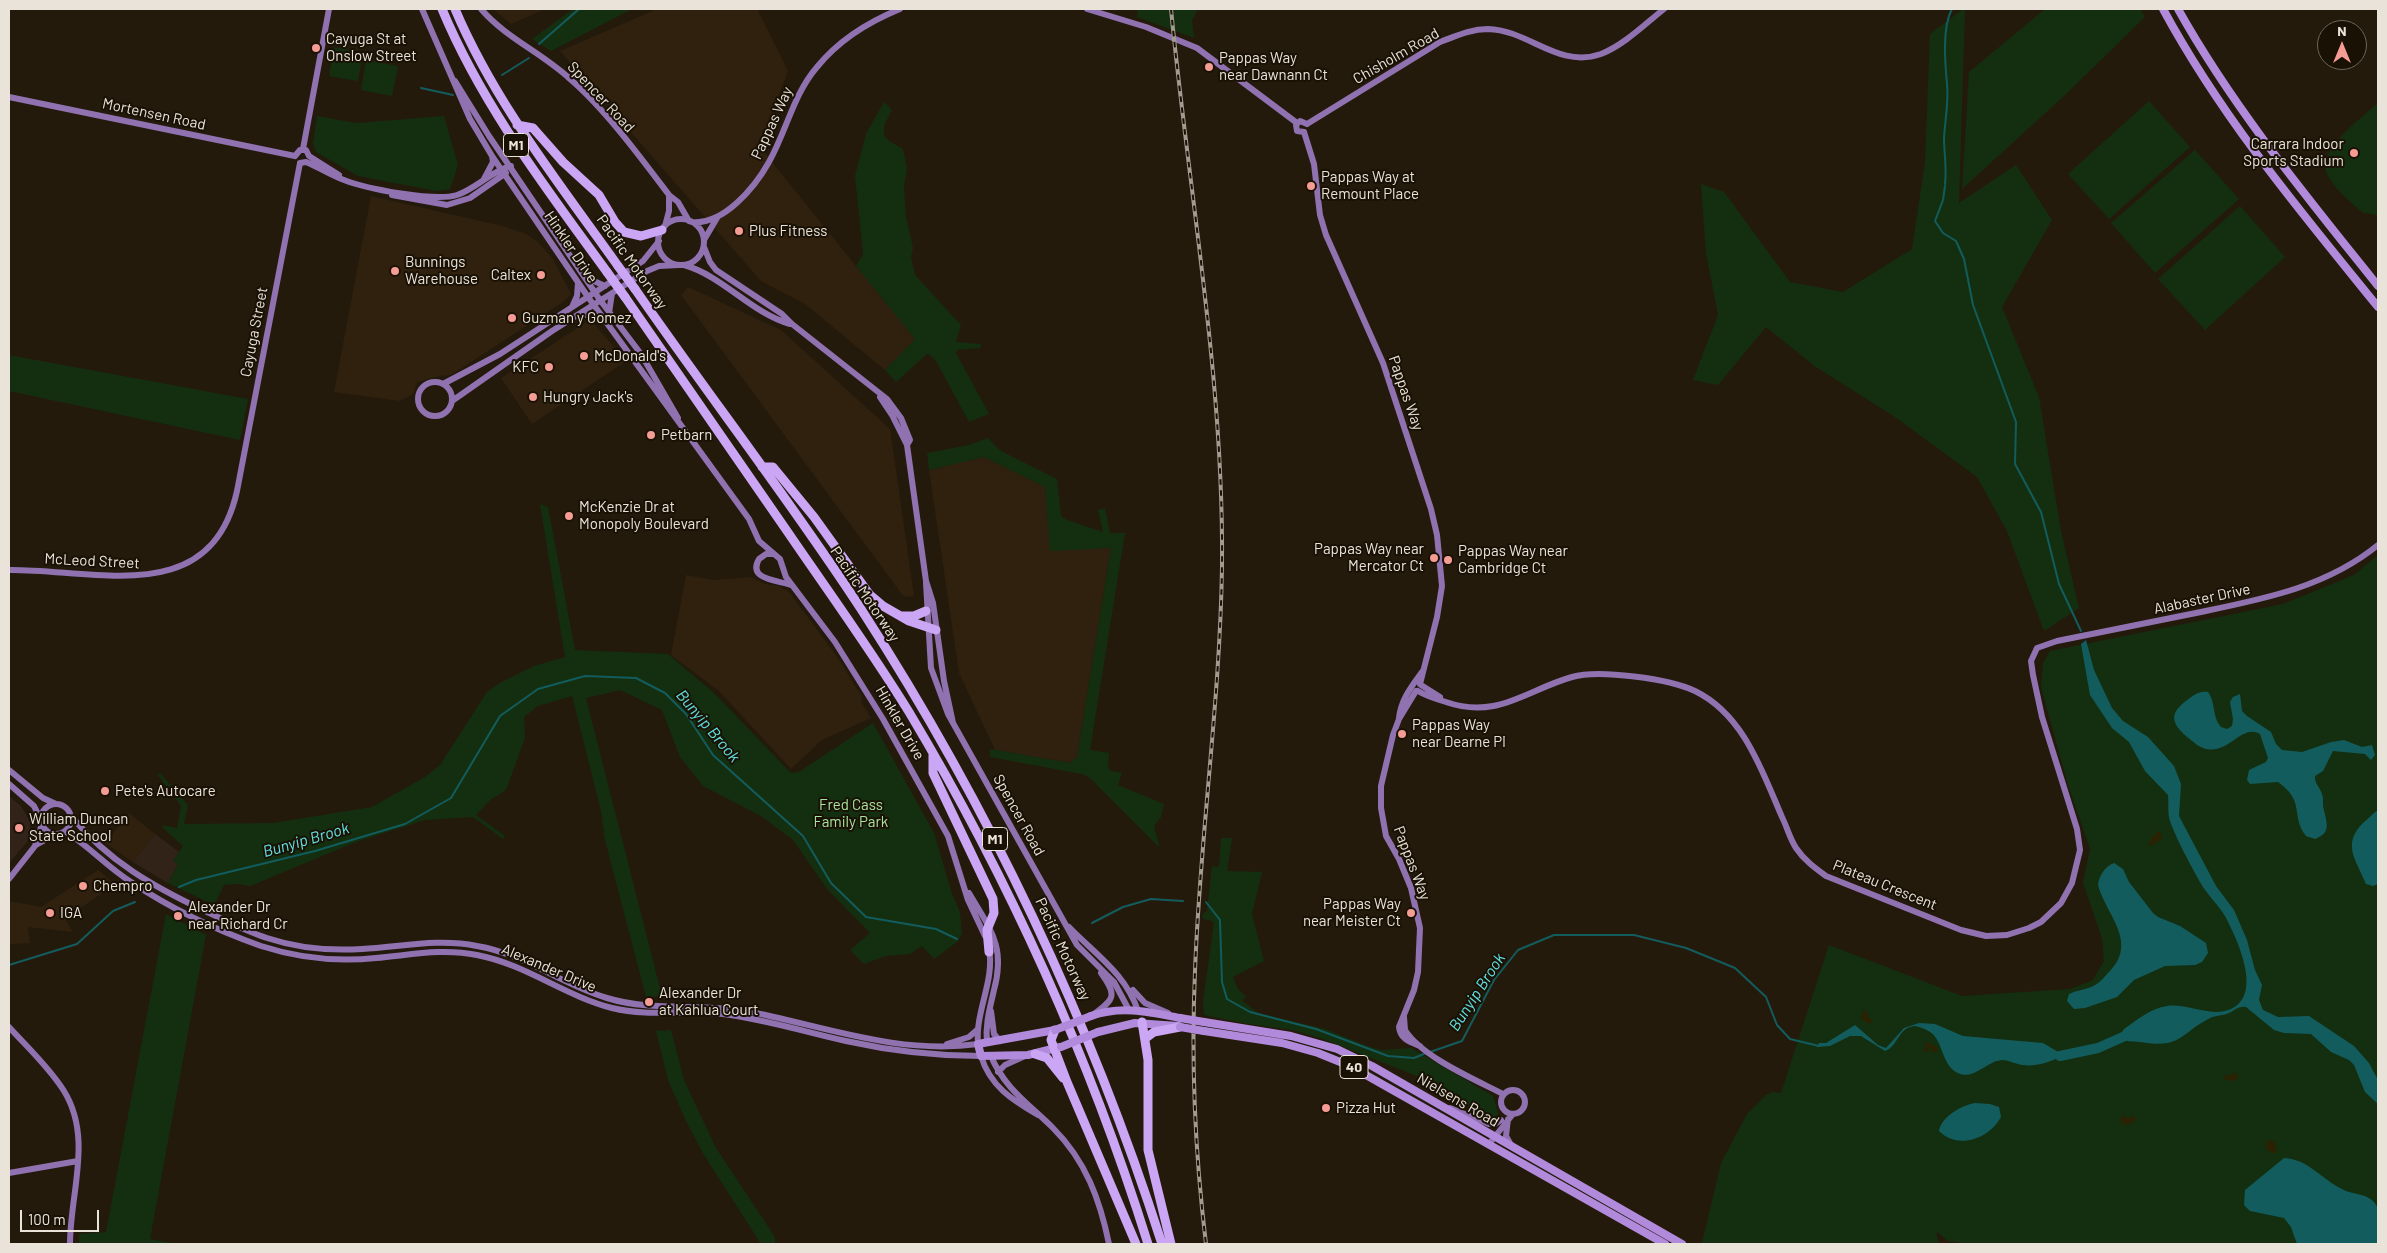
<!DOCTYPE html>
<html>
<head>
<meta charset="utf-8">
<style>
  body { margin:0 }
  #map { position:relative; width:2387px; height:1253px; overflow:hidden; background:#241a0c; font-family:Barlow,sans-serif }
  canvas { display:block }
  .frame { position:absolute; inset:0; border:10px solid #e9e3da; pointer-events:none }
  .north { position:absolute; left:2317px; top:20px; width:50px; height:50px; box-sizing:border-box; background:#1a1105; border:1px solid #6d655a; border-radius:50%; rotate:0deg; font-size:14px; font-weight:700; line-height:20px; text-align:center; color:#e9e3da }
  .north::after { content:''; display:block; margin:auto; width:18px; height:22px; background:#f59c95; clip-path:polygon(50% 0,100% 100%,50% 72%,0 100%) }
  .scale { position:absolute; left:20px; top:1210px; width:79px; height:22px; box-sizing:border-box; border:2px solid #e9e3da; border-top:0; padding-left:6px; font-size:15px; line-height:18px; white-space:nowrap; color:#e9e3da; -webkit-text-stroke:4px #1a1105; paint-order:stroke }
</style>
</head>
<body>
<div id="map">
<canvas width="2387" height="1253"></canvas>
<div class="frame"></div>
<div class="north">N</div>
<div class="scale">100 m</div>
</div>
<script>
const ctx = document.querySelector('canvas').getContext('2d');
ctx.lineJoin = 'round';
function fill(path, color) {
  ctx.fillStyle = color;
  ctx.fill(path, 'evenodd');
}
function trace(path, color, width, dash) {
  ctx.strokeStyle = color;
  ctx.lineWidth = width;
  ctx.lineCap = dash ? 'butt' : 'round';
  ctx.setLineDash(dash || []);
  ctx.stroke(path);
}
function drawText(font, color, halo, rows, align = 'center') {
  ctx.font = font + ' Barlow,sans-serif';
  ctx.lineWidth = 4;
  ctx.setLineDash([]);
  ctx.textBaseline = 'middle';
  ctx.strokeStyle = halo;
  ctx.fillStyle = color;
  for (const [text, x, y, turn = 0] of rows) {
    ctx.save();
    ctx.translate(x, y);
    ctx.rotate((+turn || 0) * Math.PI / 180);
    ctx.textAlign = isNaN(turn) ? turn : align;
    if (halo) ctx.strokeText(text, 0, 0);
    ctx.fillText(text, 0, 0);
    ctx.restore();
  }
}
fill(new Path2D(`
  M493 9H545L511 24Z
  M657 9H757L788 71 759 146 915 339 885 370 805 304 761 281 560 51Z
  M371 196 502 226 526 234 538 242 553 259 571 294 563 302 451 375 440 376 417 382 413 394 400 401 334 392Z
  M688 287 781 330 890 429 914 596 904 597 681 295Z
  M585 323 594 324 626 361 532 424 501 378Z
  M984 457 1045 487 1051 550 1111 548 1077 757 1070 763 995 750 959 673 929 470Z
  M686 575 713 580 751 577 764 584 779 586 789 592 838 658 857 689 862 697 861 702 871 718 822 740 791 769 718 690 671 655Z
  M129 813 155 834 133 862 105 843Z
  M98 870 115 884 65 919 73 932 28 927 30 943 9 944V901L41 907Z`), '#2f210e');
fill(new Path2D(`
  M9 796 21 806 30 822V833L27 842 9 863Z
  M155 834 179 852 173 861 178 864 168 883 133 862Z`), '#322318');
fill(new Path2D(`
  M573 9H632L551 51 532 39Z
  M1138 9H1198L1192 20 1194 38 1137 17Z
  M1963 9H1965L1959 203 2016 165 2052 220 2002 307 2039 397 2061 531 2079 608 2044 631 2007 531 1977 477 1895 417 1816 367 1766 327 1718 385 1693 380 1718 315 1706 253 1701 184 1724 192 1790 282 1843 292 1912 249 1925 162 1930 34Z
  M2045 9H2140L2145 17 2063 97 1962 189 1969 72Z
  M334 47 363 53 358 81 329 76Z
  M366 60 398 66 392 96 361 90Z
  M2149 101 2190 147 2109 219 2068 174Z
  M884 102 892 110 884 125V135L889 141 903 149 907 168 904 187 906 216 913 248 911 257 915 275 961 325 956 342 981 344 980 348 957 350 956 353 989 414 969 422 936 361 928 353 896 382 885 370 915 339 856 266 863 254 855 176 866 134Z
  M2378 103V215L2363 213C2351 202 2334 189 2327 174 2316 150 2363 117 2378 103Z
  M317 116 356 123 444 116 458 165 450 189 436 191 358 176 316 152 313 144Z
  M2195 150 2239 199 2155 273 2111 223Z
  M2240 206 2285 257 2205 330 2158 279Z
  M9 355 248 399 240 440 9 391Z
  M988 438 1001 451 1057 479 1061 516 1067 520 1103 532 1098 510 1105 508 1110 533H1125L1090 750 1109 753 1108 767 1111 771 1122 773 1118 785 1164 804 1161 817 1154 826 1160 848 1090 778 1082 774 990 757V749L1070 763 1077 757 1111 548 1050 551 1045 487 984 457 929 470 927 453 969 445Z
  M540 504 548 507 575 650 668 654 715 694 791 773 799 772 873 723 934 833 952 894 960 912 962 933 958 941 934 959 922 946 910 954 886 956 864 964 850 950 870 933 827 889 793 840 761 816 703 786 680 757 662 710 620 690 586 698 662 996 646 997 605 840 601 811 572 696 538 706 524 717 525 738 506 790 490 800 476 815 505 836 503 839 473 817 425 820 356 842 250 886 237 884 224 885 214 905 168 883 178 864 173 861 183 846 163 828V825L177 828 181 806 158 775 160 773 188 805 184 824 273 823 372 807 425 777 440 765 487 692 500 683 534 666 565 657Z
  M2378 555V1244H1968L1948 1241 1936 1231 1939 1244 1702 1243 1721 1163 1747 1114 1766 1095 1773 1092 1781 1093 1829 945 1962 996 2070 989 2093 980 2104 961 2102 938 2083 883 2090 849 2068 785 2041 687 2043 663 2050 651 2283 604 2354 575Z
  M1221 838H1232L1227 871 1262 872 1252 914 1264 961 1233 977 1238 989 1246 997 1242 1000 1258 1013 1325 1029 1370 1047 1382 1050 1411 1048 1493 1096 1498 1112 1496 1119H1489L1417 1076 1323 1039 1293 1030 1248 1024 1204 1015 1203 1002 1214 922 1202 918 1203 914 1207 911 1212 866 1219 867Z
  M166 914 206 935 150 1239 176 1244H79V1234L106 1232Z
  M671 1030 684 1080 716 1148 775 1237V1244H761L704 1155 686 1121 668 1080 656 1031Z`), '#132f10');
fill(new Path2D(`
  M2156 831 2160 832 2162 839 2150 846 2148 841H2152L2151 836H2155Z
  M1866 1010 1869 1018 1873 1020 1870 1024 1861 1019 1863 1011Z
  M1926 1042 1931 1045H1935L1938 1051 1933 1053 1932 1049 1927 1047 1929 1051 1925 1053 1923 1050 1926 1047 1924 1043Z
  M2231 1073 2237 1074 2238 1078 2233 1081 2225 1080 2224 1075 2230 1076Z
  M2133 1115 2136 1119 2133 1123 2125 1125 2121 1123V1117L2126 1116 2128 1119Z
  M2268 1140 2274 1141 2277 1150 2275 1153H2271L2265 1147Z`), '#2a2202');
fill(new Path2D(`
  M2086 640 2094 670 2112 708 2123 721 2148 737 2174 766 2181 784 2179 816 2216 886 2234 910 2247 940 2255 970 2262 985 2259 1000 2263 1010 2278 1017 2309 1016 2354 1046 2369 1063 2378 1080V1104L2365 1092 2354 1065 2349 1060 2331 1052 2311 1034 2284 1033 2274 1030 2246 1007C2238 1006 2236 1010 2229 1013 2223 1016 2216 1015 2210 1018 2179 1034 2182 1049 2140 1042 2133 1041 2128 1043 2122 1038L2121 1034 2124 1029C2137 1020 2151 1008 2167 1006 2188 1003 2210 1018 2231 1009 2264 994 2236 937 2225 916 2218 904 2207 895 2200 882 2190 864 2179 844 2171 824 2167 814 2169 805 2168 795L2145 771 2129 742 2112 728 2090 695 2081 644Z
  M2208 692C2216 703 2212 717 2221 727L2227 729 2232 726 2233 719 2230 702 2233 697 2240 694 2242 711 2247 716 2271 732 2276 744 2282 750 2302 752 2331 742 2344 740 2362 747 2372 745 2375 755 2371 760 2365 754 2333 751 2323 771 2315 776C2314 783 2320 787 2322 794 2324 799 2322 805 2324 810 2327 824 2331 833 2315 839L2306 836C2290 815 2306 802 2278 782L2250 784 2247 780 2249 770 2266 762 2268 758 2260 734C2241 723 2228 757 2203 748 2197 746 2193 741 2187 737 2169 721 2170 712 2190 698 2195 694 2201 691 2208 692Z
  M2378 810V884L2373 886 2366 884C2357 861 2341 845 2363 823 2368 819 2373 813 2378 810Z
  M2114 863 2123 869 2129 882 2153 913 2158 917 2180 926 2206 943 2208 953 2202 962 2195 965 2165 966 2134 980 2117 997 2085 1008 2074 1009 2067 1001 2069 994C2077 990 2086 990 2095 985 2101 982 2105 976 2109 972 2139 942 2106 915 2098 885 2099 876 2105 866 2114 863Z
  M1919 1023 1935 1024 1963 1036 2043 1043 2060 1053V1057C2047 1063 2032 1068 2018 1064 2013 1063 2008 1060 2003 1060 1985 1060 1970 1088 1950 1067 1937 1048 1943 1032 1915 1026 1898 1027 1898 1047 1885 1051L1861 1036H1850L1830 1046 1817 1047 1819 1043H1826L1855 1025 1878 1045 1886 1048 1904 1028Z
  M1975 1103 1990 1104 1999 1107 2001 1117C1989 1139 1958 1150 1939 1131 1941 1117 1962 1105 1975 1103Z
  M2284 1158C2308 1159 2321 1179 2342 1189 2354 1196 2372 1192 2378 1209 2381 1218 2378 1234 2378 1244H2297L2291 1227 2284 1218 2250 1211 2244 1205 2245 1190Z`), '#135c5d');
trace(new Path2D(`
  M539 44 579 9
  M502 75 529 58
  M421 88 453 95
  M1945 184C1947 168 1944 153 1944 138 1945 120 1949 101 1947 84 1945 63 1942 27 1952 9
  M1945 186 1943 200 1935 221 1943 233 1956 241 1964 259 1973 305 2016 422 2015 464 2041 512 2059 584 2081 631
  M179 887 196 880 315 851 405 824 451 798 500 716 538 689 585 676 636 678 665 693 686 714 713 755 803 836 831 883 866 917 936 929 957 939
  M1206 902 1220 920 1222 982 1227 999 1250 1012 1316 1029 1388 1056 1414 1058 1426 1053
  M1092 923 1123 907 1151 899 1183 901
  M9 965 77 944 113 911 135 902
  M1430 1052 1462 1041 1494 980 1518 950 1554 935H1634L1686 948 1735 968 1766 997 1777 1025 1790 1039 1819 1046`), '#135c5d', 2);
trace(new Path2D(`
  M2060 1056 2098 1048 2134 1032`), '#135c5d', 10);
trace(new Path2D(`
  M422 9 470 119 492 156 588 297 749 519 759 541 780 559 786 577 835 642 883 719 948 836 968 900 985 936
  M481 9C506 38 542 53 570 79 605 109 641 158 669 195L678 202 689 221
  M1087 9 1146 27 1197 48 1297 123
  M455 81 489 136 600 300 641 354 678 418
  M9 97 295 156
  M1307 124 1440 42C1456 36 1470 29 1488 29 1529 30 1558 69 1601 54 1624 45 1645 24 1664 9
  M1304 132 1314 164 1320 215 1326 235 1383 363 1431 509 1437 535 1442 586 1437 617 1420 684
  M1304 132 1297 131 1296 125 1300 121 1307 124
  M303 149 329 9
  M295 156 300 150H306L309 156 339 175
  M300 163 306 162C320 168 331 175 344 180 367 189 435 202 457 195 477 188 491 171 511 166
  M484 179 493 162 492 156
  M392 195 447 205 470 198 506 173
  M658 242a23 23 0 1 1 46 0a23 23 0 1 1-46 0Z
  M692 222C724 225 755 187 769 162 787 130 793 95 817 67 839 40 868 22 900 9
  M665 226 669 211V195
  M704 240 717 218
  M704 247 710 262 716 270 782 314 792 324 887 399 901 418 910 440 907 445 926 581 933 603 944 681 953 723
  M684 265C723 276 751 313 790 324
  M585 277 605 286
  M572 307 577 296 578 283
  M609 313 612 293
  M580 314 602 317
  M418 399a17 17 0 1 1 34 0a17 17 0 1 1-34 0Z
  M443 384 500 354 643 261 659 241
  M880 397 892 415 907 445
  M452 401 552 331 647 271 659 266 679 265
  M772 554H766L759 559C747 580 778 580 791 585
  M9 570C95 569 211 609 237 491L300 163
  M926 583 931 668 948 714 1077 945 1114 982 1129 1010
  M1421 685 1440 697
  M1416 691 1399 719 1393 735 1381 786V808L1386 836 1399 859 1411 888 1420 928 1418 972 1414 990 1399 1027C1400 1039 1410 1042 1420 1046
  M1418 691C1426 696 1436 699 1446 702 1497 720 1526 690 1572 677 1599 669 1670 679 1695 691 1744 715 1762 771 1782 817 1787 827 1790 839 1796 848 1804 860 1815 868 1826 876L1961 930 1986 936 2007 935 2029 928 2041 922 2061 903 2072 883 2080 850 2077 829 2042 717 2033 675 2031 661 2037 648 2057 641C2102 632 2147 623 2191 614 2258 600 2324 589 2378 545
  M1399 718C1401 699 1412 686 1422 672
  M9 770 43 798 56 804
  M9 784 34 806 40 818
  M41 819a15 15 0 1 1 30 0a15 15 0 1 1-30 0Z
  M72 817C108 861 154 887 205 911 225 920 245 931 267 938 297 948 330 951 362 949 401 947 438 938 477 946 525 954 562 985 607 998 652 1012 699 1003 746 1011 824 1026 897 1055 978 1044 975 1011 995 981 989 949
  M66 832C89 846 107 867 131 882 170 908 216 930 261 946 298 958 337 962 376 958 411 955 442 948 477 955 525 964 565 996 612 1008 649 1017 685 1010 723 1014 764 1019 805 1032 846 1041 891 1051 935 1056 981 1056 990 1086 1012 1100 1038 1115
  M36 845 54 835
  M9 879 35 846 42 824
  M969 893C990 929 1006 946 994 990 990 1008 985 1024 987 1043
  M1069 927C1095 954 1126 974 1138 1011
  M1133 990 1145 1003 1168 1013
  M991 1011 994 1034 1000 1041
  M1094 1014C1115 999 1117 995 1101 973
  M1404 1017 1405 1030C1422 1057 1474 1079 1503 1094
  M9 1027C27 1047 49 1067 64 1091 93 1138 70 1193 70 1244
  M947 1044 969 1037 978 1029
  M991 1056C1004 1088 1030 1105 1053 1128 1086 1161 1100 1200 1109 1244
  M998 1072 1005 1065 1025 1056
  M1501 1102a12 12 0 1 1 24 0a12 12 0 1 1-24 0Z
  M1450 1108 1489 1124H1495L1501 1120
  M1508 1119 1506 1136 1511 1145
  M1489 1144 1513 1114
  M9 1173 78 1161`), '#9072b1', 6);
trace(new Path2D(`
  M2163 9C2222 118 2300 211 2378 307
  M2178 9C2234 109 2307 197 2378 286
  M1091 1016C1121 1005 1150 1012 1180 1018
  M1204 1022 1291 1036 1337 1049 1372 1066 1682 1244
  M1055 1030 978 1044 981 1056 1028 1055 1060 1047
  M1204 1031 1282 1043 1318 1053 1350 1066 1665 1244
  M1098 1032 1135 1023 1178 1026`), '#b18adb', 8);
trace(new Path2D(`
  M442 9C482 105 546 188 607 272
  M455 9C495 103 559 183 618 266
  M517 125 533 128 563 162 599 195 615 222 624 232 641 236 662 230
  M635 289C709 396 790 500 861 609 989 807 1090 1020 1162 1244
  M625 297C679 375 733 453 787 531 828 591 871 650 909 712 1009 879 1090 1059 1148 1244
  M762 467H773L814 517 870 595 883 606 909 621 936 630
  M901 616H914L926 611
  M933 755V773L993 899 994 913 987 930 989 952
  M1142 1022 1148 1060V1150L1171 1244
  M1055 1030 1051 1040 1067 1082 1136 1244
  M1146 1038 1154 1032 1180 1027
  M1035 1054 1047 1058 1063 1078`), '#cba6f4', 9);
const rail = new Path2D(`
  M1171 9C1189 195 1224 379 1222 567 1220 702 1200 836 1195 971 1191 1062 1195 1154 1206 1244`);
trace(rail, '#a39b90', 4);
trace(rail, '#1a1105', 2, [5.5]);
trace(new Path2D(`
  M1180 1018 1204 1022
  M1180 1027 1204 1031
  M1055 1030 1091 1016
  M1061 1047 1098 1032`), '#b18adb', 8);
trace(new Path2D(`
  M618 266 635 289
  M607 272 625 297`), '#cba6f4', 9);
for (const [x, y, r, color] of [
  [316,48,5,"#f59c95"],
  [1209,67,5,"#f59c95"],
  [2354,153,5,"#f59c95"],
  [1311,186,5,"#f59c95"],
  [739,231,5,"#f59c95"],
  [395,271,5,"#f59c95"],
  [541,275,5,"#f59c95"],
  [512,318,5,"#f59c95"],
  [584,356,5,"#f59c95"],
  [549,367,5,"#f59c95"],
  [533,397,5,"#f59c95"],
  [651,435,5,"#f59c95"],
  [569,516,5,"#f59c95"],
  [1434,558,5,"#f59c95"],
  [1448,560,5,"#f59c95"],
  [1402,734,5,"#f59c95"],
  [105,791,5,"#f59c95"],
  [19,828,5,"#f59c95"],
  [83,886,5,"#f59c95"],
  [50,913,5,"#f59c95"],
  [1411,913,5,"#f59c95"],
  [178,916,5,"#f59c95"],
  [649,1002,5,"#f59c95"],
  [1326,1108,5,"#f59c95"]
]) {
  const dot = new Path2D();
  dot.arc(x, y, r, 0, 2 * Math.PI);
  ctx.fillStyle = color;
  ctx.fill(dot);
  trace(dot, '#1a1105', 2);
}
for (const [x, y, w] of [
  [516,145,25],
  [995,839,25],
  [1354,1067,28]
]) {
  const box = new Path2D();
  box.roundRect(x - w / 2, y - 11.5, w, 23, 4);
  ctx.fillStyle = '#1a1105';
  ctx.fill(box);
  trace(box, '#e9e3da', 1);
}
drawText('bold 14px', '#e9e3da', null, [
  ["M1",516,145],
  ["M1",995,839],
  ["40",1354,1067]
]);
drawText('15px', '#e9e3da', '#1a1105', [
  ["Cayuga St at",326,39],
  ["Onslow Street",326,56],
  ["Pappas Way",1219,58],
  ["near Dawnann Ct",1219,75],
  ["Carrara Indoor",2344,144,"right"],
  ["Sports Stadium",2344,161,"right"],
  ["Pappas Way at",1321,177],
  ["Remount Place",1321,194],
  ["Plus Fitness",749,231],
  ["Bunnings",405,262],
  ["Warehouse",405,279],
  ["Caltex",531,275,"right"],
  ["Guzman y Gomez",522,318],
  ["McDonald's",594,356],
  ["KFC",539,367,"right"],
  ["Hungry Jack's",543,397],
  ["Petbarn",661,435],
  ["McKenzie Dr at",579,507],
  ["Monopoly Boulevard",579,524],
  ["Pappas Way near",1424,549,"right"],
  ["Mercator Ct",1424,566,"right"],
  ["Pappas Way near",1458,551],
  ["Cambridge Ct",1458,568],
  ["Pappas Way",1412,725],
  ["near Dearne Pl",1412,742],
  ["Pete's Autocare",115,791],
  ["William Duncan",29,819],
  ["State School",29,836],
  ["Chempro",93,886],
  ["Pappas Way",1401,904,"right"],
  ["near Meister Ct",1401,921,"right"],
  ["Alexander Dr",188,907],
  ["near Richard Cr",188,924],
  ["IGA",60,913],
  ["Alexander Dr",659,993],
  ["at Kahlua Court",659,1010],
  ["Pizza Hut",1336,1108]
], 'left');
drawText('15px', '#e9e3da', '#1a1105', [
  ["Chisholm Road",1396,56,-30],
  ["Spencer Road",601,97,47],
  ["Mortensen Road",154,114,12],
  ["Pappas Way",772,123,-65],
  ["Hinkler Drive",571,247,56],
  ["Pacific Motorway",632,262,55],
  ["Cayuga Street",254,332,-79],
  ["Pappas Way",1406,393,71],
  ["McLeod Street",92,561,3],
  ["Pacific Motorway",865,594,56],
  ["Alabaster Drive",2202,599,-12],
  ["Hinkler Drive",900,723,60],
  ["Spencer Road",1019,815,61],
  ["Pappas Way",1412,863,69],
  ["Plateau Crescent",1885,885,22],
  ["Pacific Motorway",1063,949,65],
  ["Alexander Drive",549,968,23],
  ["Nielsens Road",1458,1100,30]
]);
drawText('15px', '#a7e49e', '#1a1105', [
  ["Fred Cass",851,805],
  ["Family Park",851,822]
]);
drawText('italic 16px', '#60e3e4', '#1a1105', [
  ["Bunyip Brook",708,726,50],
  ["Bunyip Brook",306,840,-16],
  ["Bunyip Brook",1477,992,-57]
]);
</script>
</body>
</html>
